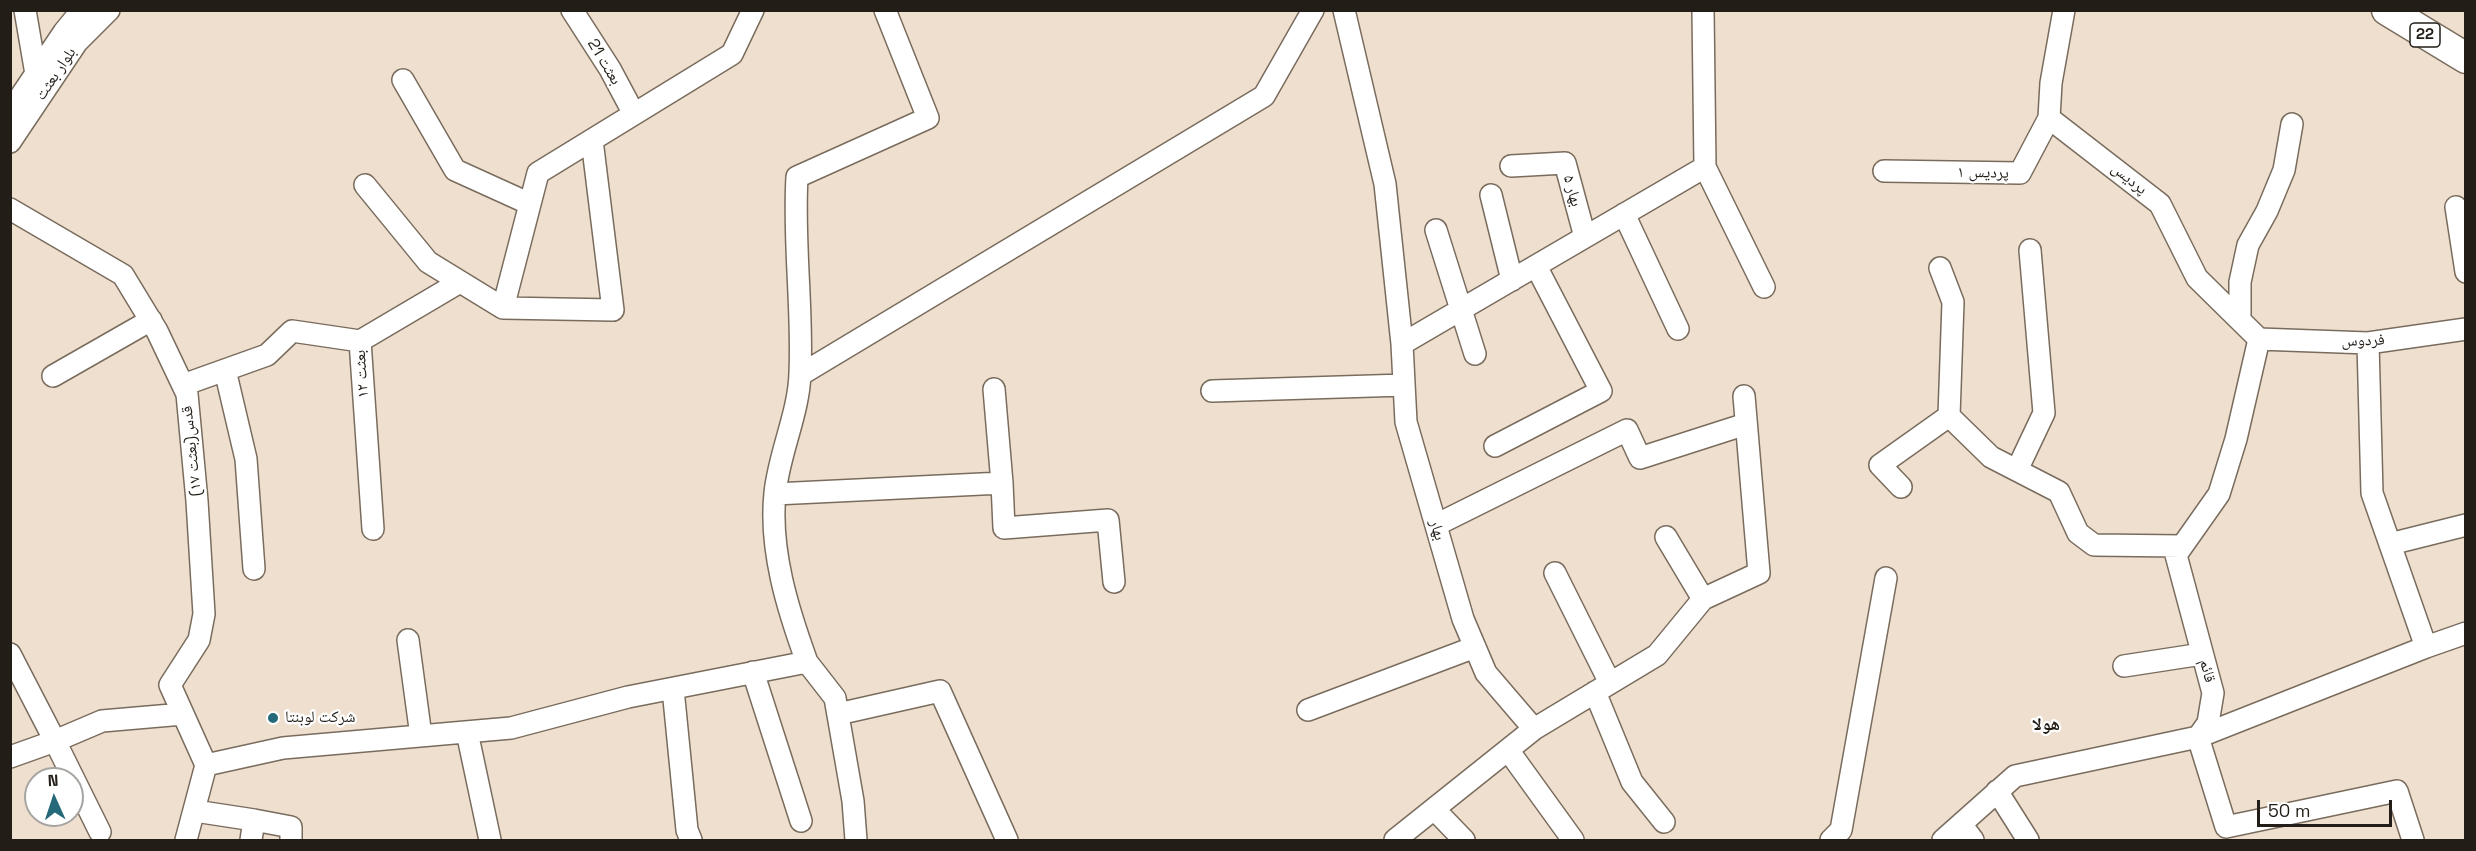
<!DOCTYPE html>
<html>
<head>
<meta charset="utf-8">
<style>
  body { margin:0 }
  #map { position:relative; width:2476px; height:851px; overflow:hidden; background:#efdfcf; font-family:"Space Grotesk",sans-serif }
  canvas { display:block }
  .frame { position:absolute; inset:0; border:12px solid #221d17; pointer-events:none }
  .north { position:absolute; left:24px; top:767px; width:60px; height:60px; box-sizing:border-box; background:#fff; border:2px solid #a7a5a2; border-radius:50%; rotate:357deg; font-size:16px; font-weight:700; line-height:24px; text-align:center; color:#221d17 }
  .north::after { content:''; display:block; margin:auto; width:21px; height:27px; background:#246879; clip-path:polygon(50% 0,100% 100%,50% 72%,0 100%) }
  .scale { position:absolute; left:2257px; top:800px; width:135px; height:27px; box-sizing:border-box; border:3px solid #221d17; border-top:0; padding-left:8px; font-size:18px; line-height:21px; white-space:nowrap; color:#221d17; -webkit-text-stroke:4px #fff; paint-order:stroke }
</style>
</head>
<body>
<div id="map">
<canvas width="2476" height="851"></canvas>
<div class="frame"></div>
<div class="north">N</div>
<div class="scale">50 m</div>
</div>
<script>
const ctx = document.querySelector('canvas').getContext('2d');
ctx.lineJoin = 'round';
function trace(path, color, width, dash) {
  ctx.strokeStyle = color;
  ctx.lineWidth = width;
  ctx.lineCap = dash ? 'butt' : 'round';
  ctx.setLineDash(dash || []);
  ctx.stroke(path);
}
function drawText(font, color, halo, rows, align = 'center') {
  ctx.font = font + ' "Space Grotesk","Noto Naskh Arabic",sans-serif';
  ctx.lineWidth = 4.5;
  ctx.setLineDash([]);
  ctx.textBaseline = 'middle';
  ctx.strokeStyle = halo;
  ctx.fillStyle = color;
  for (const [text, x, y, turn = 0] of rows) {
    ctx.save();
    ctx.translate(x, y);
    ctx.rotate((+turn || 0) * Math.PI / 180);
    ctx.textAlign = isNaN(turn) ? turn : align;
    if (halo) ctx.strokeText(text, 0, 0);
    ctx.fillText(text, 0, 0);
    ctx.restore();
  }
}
const minor = new Path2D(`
  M25 10 36 74
  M572 10 610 69 634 114
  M1344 10 1385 184 1402 344 1406 422 1463 619 1486 673 1534 729
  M1703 10 1705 167
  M2064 10 2051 83 2049 118 2160 204 2197 278 2259 339
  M403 80 455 170 530 204
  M10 112 64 32 82 10
  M10 142 77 42 109 10
  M1511 166 1565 163 1585 237
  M1884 171 2020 173 2049 118
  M365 185 428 262 503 308 613 310 592 140
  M1491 195 1512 280
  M2456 207 2466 272
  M10 209 123 275 157 331 187 394 197 501 204 614 199 640 170 685 206 765 283 748 511 728 628 697 807 662 835 698 853 801 856 840
  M1624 214 1678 329
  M1436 230 1475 354
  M1940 268 1953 302 1949 416 1991 457 2059 492 2078 533 2094 545 2182 546
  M503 308 538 173 732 54 753 10
  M2240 320V282L2248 245 2267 211 2284 170 2292 124
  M2259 339 2368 343 2466 329
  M360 341 460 282
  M2368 343 2372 493 2426 647 2198 737 2226 827 2397 791 2413 840
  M1402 344 1705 167 1764 287
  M225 370 246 459 254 569
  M800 375 1264 96 1313 10
  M53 376 151 320
  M183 385 267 355 292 331 360 341 373 529
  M994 389 1002 483
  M1212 391 1404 385
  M1495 446 1601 391 1536 266
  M2017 470 2044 413 2030 250
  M1901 487 1880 465 1949 416
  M775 494 1002 483 1004 528 1108 520 1114 582
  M1436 525 1627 430 1640 458 1746 424
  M1666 537 1703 599
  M2390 544 2466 525
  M1555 573 1610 683
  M408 640 421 736
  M2426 647 2466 633
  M10 654 55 741 102 721 183 714
  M807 662C788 610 769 550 775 493 779 453 799 413 800 373 803 308 793 242 797 177L928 118 885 10
  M2124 666 2202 654
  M753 672 801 821
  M673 689 687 830 691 840
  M1595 692 1632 782 1664 822
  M1308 710 1475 647
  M838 714 940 691 1007 840
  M467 732 490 840
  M1508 750 1573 840
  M10 757 55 741 100 832
  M1997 791 2028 840
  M1435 810 1464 840
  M195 811 254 820 251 840
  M254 820 291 827V840
  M1961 824 1973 840
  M186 840 206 765
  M1395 840 1534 729 1657 655 1703 599 1759 573 1744 396
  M1831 840 1841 830 1886 578
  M1943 840 2015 776 2198 737 2208 723 2213 693 2176 555 2219 494 2236 439 2259 339`);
const highway = new Path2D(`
  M2387 10 2466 58`);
trace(minor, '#796c5d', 24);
trace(highway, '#796c5d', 33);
trace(minor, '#fff', 21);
trace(highway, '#fff', 30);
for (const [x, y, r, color] of [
  [273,718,6,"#246879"]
]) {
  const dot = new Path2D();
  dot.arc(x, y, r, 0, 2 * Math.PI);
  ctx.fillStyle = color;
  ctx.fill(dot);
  trace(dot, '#fff', 2);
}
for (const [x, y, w] of [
  [2425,35,30]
]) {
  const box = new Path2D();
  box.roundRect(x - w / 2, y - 12, w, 24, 4.5);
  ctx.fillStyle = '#fff';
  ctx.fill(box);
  trace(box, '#221d17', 1.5);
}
drawText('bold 15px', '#221d17', null, [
  ["22",2425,35]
]);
drawText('16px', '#221d17', '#fff', [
  ["بعثت 21",604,62,59],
  ["بلوار بعثت",56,74,-56],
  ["پرديس ۱",1983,173,1],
  ["پرديس",2129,179,39],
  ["بهار ۵",1572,191,74],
  ["فردوس",2363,341,-2],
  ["بعثت ۱۲",362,374,-94],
  ["قدس(بعثت ۱۷)",192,451,-96],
  ["بهار",1437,530,74],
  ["قائم",2207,671,75]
]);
drawText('16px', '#221d17', '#fff', [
  ["شرکت لوبنتا",285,718]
], 'left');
drawText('bold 18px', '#221d17', '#fff', [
  ["هولا",2046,725]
]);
</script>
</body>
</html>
